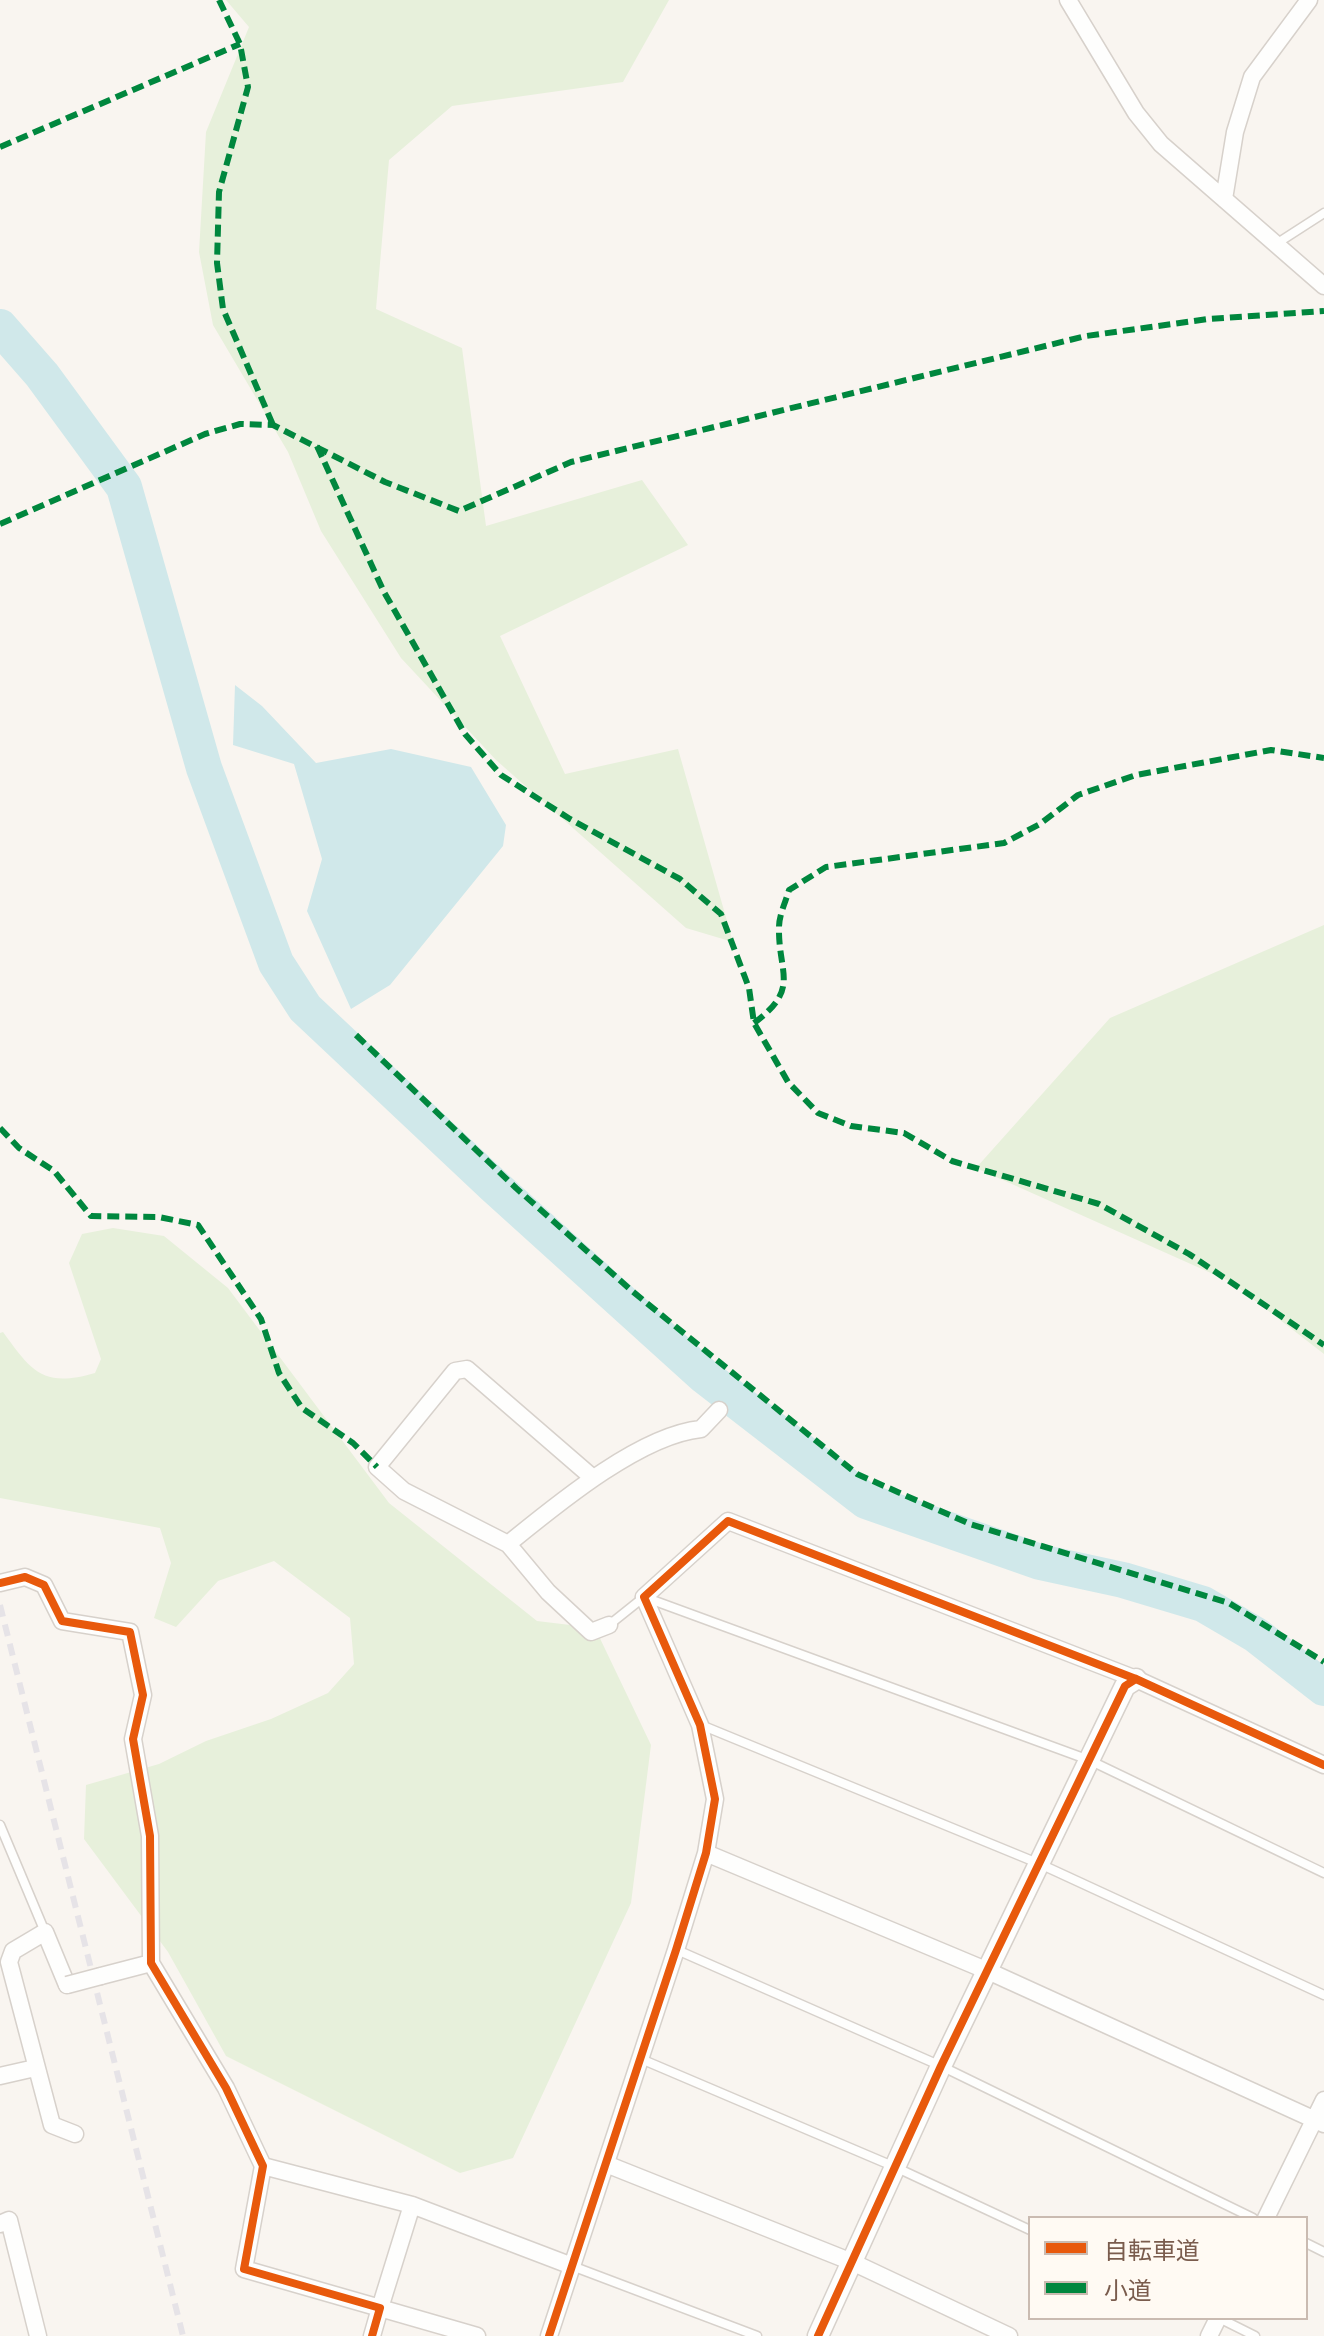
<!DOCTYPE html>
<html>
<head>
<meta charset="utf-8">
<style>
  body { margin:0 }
  #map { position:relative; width:1324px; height:2336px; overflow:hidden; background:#f9f5f0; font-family:"Asap Condensed","Noto Sans JP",sans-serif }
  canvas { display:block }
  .legend { position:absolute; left:1028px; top:2216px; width:280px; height:104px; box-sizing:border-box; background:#fffaf3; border:2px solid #cabbb1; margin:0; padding:10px 14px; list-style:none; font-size:24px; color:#7a5c4d }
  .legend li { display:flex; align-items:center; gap:16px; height:40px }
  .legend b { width:40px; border:2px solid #cabbb1 }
</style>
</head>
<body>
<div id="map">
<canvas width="1324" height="2336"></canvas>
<ul class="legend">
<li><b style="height:10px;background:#e8590c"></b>自転車道</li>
<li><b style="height:10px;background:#00873e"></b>小道</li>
</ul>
</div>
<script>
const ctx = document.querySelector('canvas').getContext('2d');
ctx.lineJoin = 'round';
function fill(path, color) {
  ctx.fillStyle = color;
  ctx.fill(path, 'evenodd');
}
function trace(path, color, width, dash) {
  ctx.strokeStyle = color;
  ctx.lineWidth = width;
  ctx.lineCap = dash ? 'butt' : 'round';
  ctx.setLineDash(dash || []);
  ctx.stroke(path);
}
fill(new Path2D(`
  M226 0H669L623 82 452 106 389 160 376 309 462 348 486 526 642 480 688 545 500 636 565 774 678 749 733 942 686 928 496 760 401 658 321 531 288 452 213 325 199 252 206 132 249 27Z
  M1324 925V1354L1231 1282 976 1168 1110 1018Z
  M113 1228 164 1236 228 1288 389 1503 537 1621 595 1628 651 1745 631 1903 513 2158 460 2173 226 2056 168 1952 84 1839 86 1785 159 1764 206 1741 271 1719 328 1693 354 1664 350 1618 274 1561 218 1581 176 1627 154 1618 171 1563 160 1528 0 1498V1333L3 1332C32 1372 43 1388 95 1373L101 1359 69 1263 82 1234Z`), '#e7f0db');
fill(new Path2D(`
  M235 685 262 706 316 763 391 749 471 767 506 825 503 846 390 985 351 1009 307 911 322 859 294 764 233 745Z`), '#d0e8ea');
trace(new Path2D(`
  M0 327 42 375 124 487 204 768 276 963 305 1008 494 1186 703 1375 866 1501 1040 1562 1123 1580 1203 1604 1256 1635 1324 1688`), '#d0e8ea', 36);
const service = new Path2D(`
  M1276 244 1324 213
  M609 1625 644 1597 1089 1760 1324 1873
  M701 1725 1040 1864 1324 1995
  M0 1825 45 1932
  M677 1950 941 2066 1253 2218
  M641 2059 895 2167 1030 2230
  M1306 2243 1324 2252
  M572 2266 757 2336
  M1219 2318 1255 2336`);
const minor = new Path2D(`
  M1068 0 1136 113 1161 144 1324 286
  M1224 199 1235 132 1252 77 1309 0
  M593 1478 467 1369 455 1371 377 1467 404 1491 508 1544 548 1592 591 1632 609 1625
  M508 1544C556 1505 640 1435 701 1429L719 1410
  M0 1583 25 1577 44 1585 62 1621 130 1632 143 1695 133 1739 150 1836 151 1963 226 2088 263 2166 244 2269 380 2308 372 2336
  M706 1853 988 1971 1324 2124
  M101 1976 151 1963
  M67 1985 45 1932 13 1951 9 1962 52 2125 75 2134
  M0 2076 35 2068
  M606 2164 852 2262 1009 2336
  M263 2166 412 2205 572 2266
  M412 2205 380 2308 477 2336
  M1266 2218 1324 2100
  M0 2224 9 2220 38 2336
  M549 2336 676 1950 706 1853 715 1799 700 1725 644 1597 728 1521 1136 1679 1324 1765
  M1209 2336 1218 2318`);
const tertiary = new Path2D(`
  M818 2336 941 2066 1125 1686 1136 1679`);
trace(service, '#d7d1cb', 11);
trace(minor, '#d7d1cb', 19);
trace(tertiary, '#d7d1cb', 23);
trace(service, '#fefefd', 8);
trace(minor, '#fefefd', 16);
trace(tertiary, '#fefefd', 20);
trace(new Path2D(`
  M0 1605 183 2336`), '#e6e3e7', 6, [12, 8]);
const minorBridge = new Path2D(`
  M67 1985 101 1976`);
trace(minorBridge, '#d7d1cb', 19, []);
trace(minorBridge, '#fefefd', 16);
trace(new Path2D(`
  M219 0 240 44 248 87 219 192 217 263 223 309 273 425
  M0 147 240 44
  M317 446 384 592 465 734 501 775 570 819 680 879 721 914 749 988 754 1023 788 1082 818 1113 851 1126 904 1133 952 1161 1099 1204 1189 1254 1324 1345
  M0 524 205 434 240 424 273 425 385 482 459 511 571 462 1086 336 1208 319 1324 311
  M754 1023C801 988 778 974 779 927 779 915 786 901 789 890L826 867 1004 843 1040 824 1078 795 1136 775 1271 750 1324 758
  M356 1035 516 1188 632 1291 857 1474 970 1524 1229 1603 1324 1662
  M0 1128 19 1148 54 1171 91 1216 159 1217 198 1225 261 1319 279 1373 302 1408 353 1443 377 1467`), '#00873e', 6, [12, 6]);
trace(new Path2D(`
  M0 1583 25 1577 44 1585 62 1621 130 1632 143 1695 133 1739 150 1836 151 1963 226 2088 263 2166 244 2269 380 2308 372 2336
  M549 2336 676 1950 706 1853 715 1799 700 1725 644 1597 728 1521 1136 1679 1324 1765
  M818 2336 941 2066 1125 1686 1136 1679`), '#e8590c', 8);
</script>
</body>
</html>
